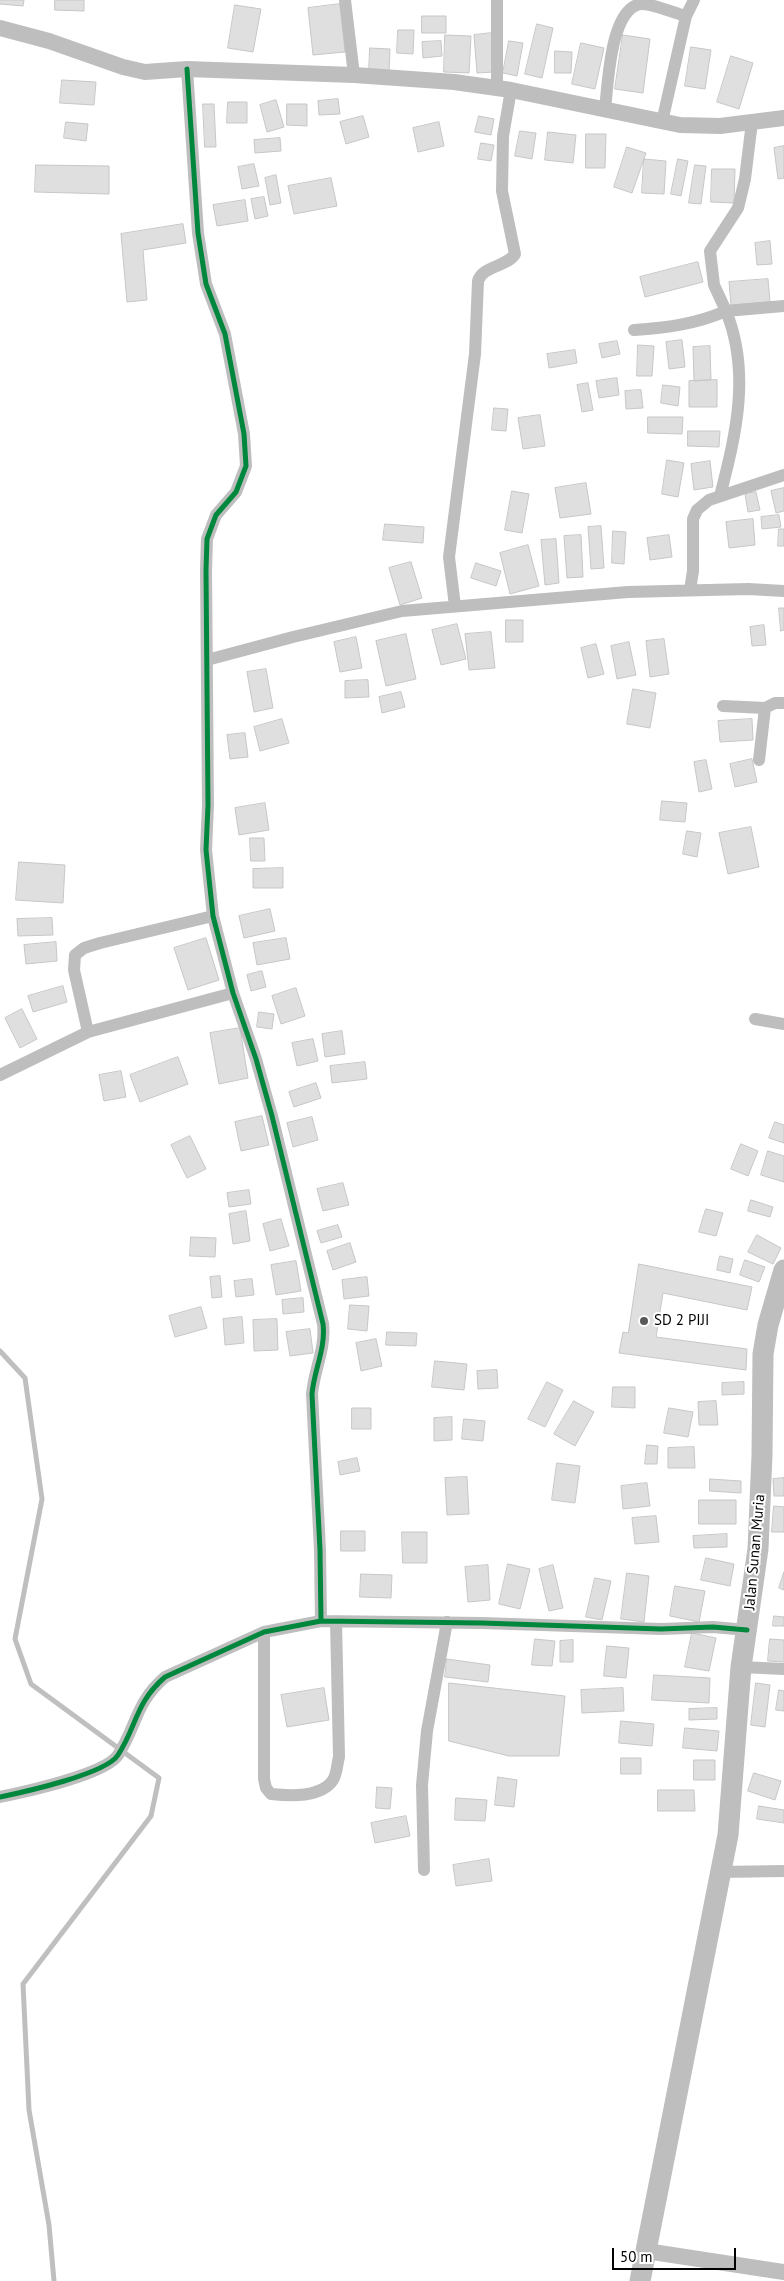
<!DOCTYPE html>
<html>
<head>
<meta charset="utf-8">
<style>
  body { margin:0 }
  #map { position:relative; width:784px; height:2281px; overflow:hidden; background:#fff; font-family:"PT Sans",sans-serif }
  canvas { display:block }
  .scale { position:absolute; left:612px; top:2248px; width:124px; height:22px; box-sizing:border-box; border:2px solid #000; border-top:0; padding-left:6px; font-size:15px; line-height:18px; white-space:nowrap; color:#000; -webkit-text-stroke:4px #fff; paint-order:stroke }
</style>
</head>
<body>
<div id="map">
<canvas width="784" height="2281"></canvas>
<div class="scale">50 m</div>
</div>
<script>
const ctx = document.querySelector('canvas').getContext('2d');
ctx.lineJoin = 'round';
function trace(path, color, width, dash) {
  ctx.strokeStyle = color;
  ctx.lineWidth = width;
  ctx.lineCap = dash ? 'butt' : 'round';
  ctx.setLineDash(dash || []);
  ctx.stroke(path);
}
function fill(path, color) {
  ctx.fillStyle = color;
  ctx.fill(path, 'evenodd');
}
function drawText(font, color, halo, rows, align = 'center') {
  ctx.font = font + ' "PT Sans",sans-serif';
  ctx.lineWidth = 4;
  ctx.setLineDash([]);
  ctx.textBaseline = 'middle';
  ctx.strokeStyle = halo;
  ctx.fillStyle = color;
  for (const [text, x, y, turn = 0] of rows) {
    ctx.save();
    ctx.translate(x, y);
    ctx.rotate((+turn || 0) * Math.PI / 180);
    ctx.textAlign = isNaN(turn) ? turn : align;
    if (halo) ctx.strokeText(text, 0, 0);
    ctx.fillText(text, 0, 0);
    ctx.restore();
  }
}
trace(new Path2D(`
  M0 1351 25 1378 42 1499 15 1639 31 1684 159 1778 151 1816 23 1984 29 2110 49 2225 54 2281`), '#bfbfbf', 5);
const building = new Path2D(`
  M0 0H24L23 6 0 4Z
  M55 0H84V11L55 10Z
  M340 4 345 52 313 55 308 8Z
  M235 5 261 9 253 52 228 48Z
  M422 16H446V33H422Z
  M537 24 553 28 542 78 525 74Z
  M398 30H414L413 54 397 53Z
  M492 33 494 72 477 73 474 35Z
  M445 35 471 36 469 73 444 72Z
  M623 35 650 39 643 93 615 89Z
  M441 41 442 56 423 58 422 42Z
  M509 41 523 43 517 76 503 73Z
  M581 43 604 48 595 89 572 84Z
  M691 47 711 50 705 89 685 86Z
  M370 48 390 49 389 73 369 72Z
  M555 51 572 52 571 73H555Z
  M731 56 753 63 739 109 717 102Z
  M62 80 96 82 94 105 60 103Z
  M338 99 340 114 319 115 318 101Z
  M276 100 284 127 267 132 260 105Z
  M228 102H247V123H227Z
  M203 104H214L216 147H205Z
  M287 104H307V126L287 125Z
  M363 116 369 137 346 144 340 122Z
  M479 116 494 119 491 135 475 132Z
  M66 122 88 124 86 141 64 138Z
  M439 122 444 146 418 152 413 128Z
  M520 131 536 133 532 159 515 156Z
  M548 132 576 135 573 163 545 160Z
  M586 134H606L605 168H586Z
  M280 138 281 151 255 153 254 140Z
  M481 143 494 145 491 161 478 159Z
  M784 146V178L778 179 774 148Z
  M627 147 646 153 632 193 614 187Z
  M644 159 666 161 664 194 642 193Z
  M678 159 688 161 681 196 671 194Z
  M254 164 259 186 242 189 238 167Z
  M36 165 109 166V194L35 192Z
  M695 165 706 166 701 204 689 203Z
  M712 169H735L734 203 711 202Z
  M276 175 281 203 270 205 265 178Z
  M331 178 337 206 294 214 288 186Z
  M264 197 268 216 255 219 251 199Z
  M245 200 248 221 217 226 213 205Z
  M183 224 186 243 143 250 147 300 127 302 121 234Z
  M770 241 772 264 757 265 755 243Z
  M698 262 703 282 645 297 640 277Z
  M768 279 770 302 731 305 729 282Z
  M682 340 685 367 669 369 666 342Z
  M617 341 620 354 602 358 599 344Z
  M638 345 654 346 652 376H637Z
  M710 346 711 380 694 381 693 347Z
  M575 350 577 363 549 368 547 354Z
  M617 378 619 395 599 398 596 381Z
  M717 380V407H689V381Z
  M588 383 593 410 582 412 577 385Z
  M663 385 680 387 678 406 661 403Z
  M641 390 643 408 626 409 625 391Z
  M494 408 508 409 506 431 492 430Z
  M540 415 545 446 523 449 518 418Z
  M648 417H683L682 434 648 433Z
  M688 431H720L719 447 688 446Z
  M667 460 684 463 678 497 662 494Z
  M710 461 713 487 694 490 691 464Z
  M586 483 591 514 560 518 555 488Z
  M784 488V511L776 513 771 491Z
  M512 491 529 494 522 533 505 530Z
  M756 492 760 510 748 512 745 494Z
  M779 515 781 527 762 529 761 517Z
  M753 519 755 545 729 548 726 522Z
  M385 524 424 527 423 543 383 540Z
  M601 526 604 568 591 569 588 527Z
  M779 529H784V546H778Z
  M613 531 626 532 624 564 612 563Z
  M581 535 583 577 567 578 564 536Z
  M669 535 672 557 650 560 647 538Z
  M556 539 559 583 545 585 541 540Z
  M528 545 539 586 510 594 500 553Z
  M411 562 422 598 400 605 389 568Z
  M476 563 501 571 496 586 471 578Z
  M779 608H784V630L781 631Z
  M506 620H523V642H506Z
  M457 624 466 659 441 665 432 630Z
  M764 625 766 645 752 646 750 627Z
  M491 632 495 668 469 670 465 634Z
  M406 634 416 679 386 686 376 641Z
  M356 637 362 668 340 672 334 642Z
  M664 639 669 674 650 677 646 641Z
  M629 642 636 675 617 679 611 646Z
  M596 644 604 674 588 678 581 648Z
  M266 669 273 708 254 712 247 672Z
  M368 680 369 697 345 698V681Z
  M633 689 656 693 650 728 627 724Z
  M401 692 405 707 382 713 379 697Z
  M282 719 289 743 260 751 254 727Z
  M752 719 753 740 720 742 718 721Z
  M245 733 248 757 230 759 227 735Z
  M752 759 757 782 735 787 730 764Z
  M706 760 712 789 699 792 694 762Z
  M662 801 687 803 685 822 660 820Z
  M265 803 269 830 239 835 235 808Z
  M751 827 759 867 728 874 719 833Z
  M687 831 701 833 697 857 683 854Z
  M250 838H264L265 861H251Z
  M19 862 65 865 63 903 16 900Z
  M283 868V888H253V869Z
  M270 909 275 931 244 938 239 916Z
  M52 918 53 935 18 936 17 919Z
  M206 938 219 980 188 990 174 948Z
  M286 938 290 959 257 965 253 943Z
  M56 942 57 961 26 964 24 945Z
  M262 971 266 987 251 991 247 975Z
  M63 986 67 1002 33 1012 28 996Z
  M296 988 305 1016 281 1024 272 996Z
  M22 1009 37 1039 20 1048 5 1018Z
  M259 1012 274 1014 272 1029 257 1027Z
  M240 1028 248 1078 219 1084 210 1033Z
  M342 1031 345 1054 325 1057 322 1034Z
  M313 1039 318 1061 297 1066 292 1043Z
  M178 1057 188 1084 140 1102 130 1075Z
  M365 1062 367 1079 332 1083 330 1066Z
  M121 1071 126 1097 104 1101 99 1075Z
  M316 1083 321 1098 294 1107 289 1092Z
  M262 1116 269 1145 241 1151 235 1122Z
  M312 1117 318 1140 293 1147 287 1123Z
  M775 1122 784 1125V1143L769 1138Z
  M190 1136 206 1169 187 1178 171 1145Z
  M741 1144 758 1151 748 1176 731 1169Z
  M768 1151 784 1156V1182L761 1175Z
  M343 1183 349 1205 323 1211 317 1189Z
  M249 1190 251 1204 229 1207 227 1193Z
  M751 1200 773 1207 770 1217 748 1211Z
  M706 1209 723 1213 716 1236 699 1232Z
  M246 1211 250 1241 233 1244 229 1214Z
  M281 1219 289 1246 270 1251 263 1224Z
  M338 1225 342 1237 321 1243 317 1231Z
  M757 1235 781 1248 773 1264 748 1252Z
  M191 1237 216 1238 215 1257 190 1256Z
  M350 1243 356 1262 333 1270 327 1251Z
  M720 1256 733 1259 730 1273 717 1270Z
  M745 1260 765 1267 759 1282 740 1275Z
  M296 1261 301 1291 276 1295 271 1265Z
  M639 1264 752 1287 747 1310 663 1293 656 1337 747 1349 746 1370 619 1353 623 1332 628 1333Z
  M220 1276 222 1297 212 1298 210 1277Z
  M367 1277 369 1296 344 1299 342 1280Z
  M252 1279 254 1295 236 1297 234 1281Z
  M303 1298 304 1312 283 1314 282 1300Z
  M350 1305 369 1306 367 1331 348 1329Z
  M201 1307 207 1328 175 1337 169 1316Z
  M242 1317 244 1343 225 1345 223 1319Z
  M277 1319 278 1350 254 1351 253 1320Z
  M310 1329 313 1353 290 1356 286 1332Z
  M387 1332 417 1333 416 1346 386 1345Z
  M376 1339 382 1366 361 1371 356 1343Z
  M435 1361 467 1364 464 1390 432 1387Z
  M497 1370 498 1388 478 1389 477 1371Z
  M547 1382 563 1390 545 1427 528 1419Z
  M744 1382V1394L722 1395V1383Z
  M613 1387H635V1408L612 1407Z
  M574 1401 594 1412 575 1446 554 1434Z
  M716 1401 718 1425H699L698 1402Z
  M352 1408H371V1429H352Z
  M669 1408 693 1412 688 1437 664 1433Z
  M452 1417V1440L434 1441V1418Z
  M464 1419 485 1421 483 1441 462 1439Z
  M647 1445 658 1446 657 1464H645Z
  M694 1447 695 1468H668V1448Z
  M357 1458 360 1471 340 1475 338 1462Z
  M557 1463 580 1466 575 1503 552 1500Z
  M467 1477 469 1514 447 1515 445 1478Z
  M784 1478V1496H774L773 1479Z
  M710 1479 741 1481V1493L710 1491Z
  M647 1483 650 1506 623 1509 621 1486Z
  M699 1500H736V1524H699Z
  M774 1506 784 1507V1532H772Z
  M656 1516 659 1542 635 1544 632 1518Z
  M341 1531H365V1551H341Z
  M402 1532H427V1563H403Z
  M727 1534V1547L694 1548 693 1536Z
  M706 1558 734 1564 730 1586 701 1580Z
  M508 1564 530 1569 520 1609 499 1604Z
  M488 1565 490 1600 468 1602 465 1567Z
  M553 1565 563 1608 549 1611 539 1569Z
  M784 1572V1590L779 1588Z
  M627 1573 649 1576 644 1622 621 1619Z
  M361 1574 392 1575 391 1598 360 1597Z
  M595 1578 611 1581 602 1620 586 1617Z
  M675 1586 705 1591 699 1622 670 1616Z
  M774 1616 784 1617V1626H773Z
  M692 1633 716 1638 709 1671 685 1667Z
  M535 1639 555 1641 552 1666 532 1665Z
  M770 1639 784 1640V1662L768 1661Z
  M573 1640V1662H560V1641Z
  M607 1646 629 1648 626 1678 604 1676Z
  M447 1659 490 1665 488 1682 445 1677Z
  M654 1675 710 1678 709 1703 652 1700Z
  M449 1683 565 1696 559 1756H509L449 1741Z
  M756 1683 770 1685 765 1727 751 1725Z
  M324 1688 329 1720 287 1727 281 1695Z
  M623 1688 624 1711 582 1713 581 1690Z
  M779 1690 784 1691V1711L776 1710Z
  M717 1708V1719L689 1720V1709Z
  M621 1721 654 1724 652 1746 619 1743Z
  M685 1728 719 1731 717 1751 683 1748Z
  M621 1758H641V1774H621Z
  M694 1760H715V1780H694Z
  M754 1773 781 1781 775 1800 748 1791Z
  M498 1777 517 1780 514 1807 495 1805Z
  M377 1787 392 1788 390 1809 376 1808Z
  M658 1790H694L695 1811H658Z
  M456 1798 487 1800 485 1821 455 1820Z
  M759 1806 784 1810V1823L757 1819Z
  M406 1816 410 1836 375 1843 371 1823Z
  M489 1859 492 1881 456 1886 453 1865Z`);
fill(building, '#dfdfdf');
trace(building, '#c7c7c7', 1);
trace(new Path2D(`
  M345 0 354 75
  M497 0V87
  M187 69 198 233 206 284 225 334 244 434 246 466 236 492 216 515 207 539 206 570 208 805 206 850 213 916 233 993 256 1059 272 1116 323 1324C326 1348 314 1370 312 1394L320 1550 321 1621
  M605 109C608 85 610 8 641 4 651 3 674 13 686 16L694 0
  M662 122 686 16
  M752 122 745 179 738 208 710 251 714 285 726 311 784 306
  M634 330C666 328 696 324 726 311 751 373 736 434 720 496
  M690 590 693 571V519L697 510 709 500 784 475
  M455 606 449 557 475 354 478 281C482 266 507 267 515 254L502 191 503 136 511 90
  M207 660 293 637 402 611 628 592 748 589 784 591
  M723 706 765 708 775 703H784
  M759 760 765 708
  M755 1019 784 1024
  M88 1032 74 970 75 955 84 948 100 943 213 916
  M0 1075 88 1032 233 993
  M264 1632V1779L266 1788 271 1794C290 1796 321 1798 333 1780 337 1774 337 1764 339 1757L336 1621
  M741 1667 784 1669
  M0 1797C24 1792 106 1774 118 1755 137 1726 135 1703 165 1677L264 1632 321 1621 482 1623 661 1629 713 1627 747 1630
  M424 1870 422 1785 427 1731 447 1622
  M720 1872 784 1871`), '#bebebe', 12);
trace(new Path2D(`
  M0 28 49 41 123 67 145 72 187 69 354 75 454 82 511 90 680 125 720 126 784 118
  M646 2251 784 2272`), '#bebebe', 16);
trace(new Path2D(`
  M640 2281 728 1835 741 1667 758 1549 762 1455 763 1354 768 1325 784 1270`), '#bebebe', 21);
trace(new Path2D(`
  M187 69 198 233 206 284 225 334 244 434 246 466 236 492 216 515 207 539 206 570 208 805 206 850 213 916 233 993 256 1059 272 1116 323 1324C326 1348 314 1370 312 1394L320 1550 321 1621
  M0 1797C24 1792 106 1774 118 1755 137 1726 135 1703 165 1677L264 1632 321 1621 482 1623 661 1629 713 1627 747 1630`), '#00873e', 5);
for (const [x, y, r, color] of [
  [644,1321,5,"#595959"]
]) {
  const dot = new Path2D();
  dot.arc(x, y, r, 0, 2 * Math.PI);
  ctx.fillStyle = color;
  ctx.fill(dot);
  trace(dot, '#fff', 2);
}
drawText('15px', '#000', '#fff', [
  ["SD 2 PIJI",654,1321]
], 'left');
drawText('15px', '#000', '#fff', [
  ["Jalan Sunan Muria",755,1552,-85]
]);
</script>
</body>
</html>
